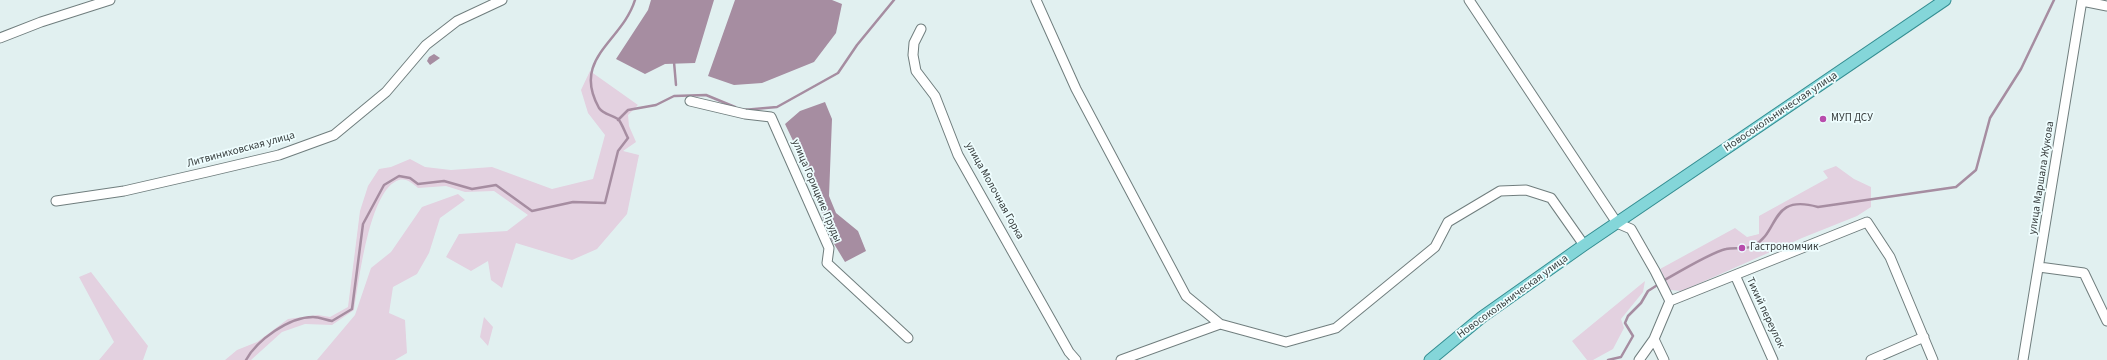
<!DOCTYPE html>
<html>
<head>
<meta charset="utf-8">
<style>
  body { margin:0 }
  canvas { display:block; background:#e1f0f0 }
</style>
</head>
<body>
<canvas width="2107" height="360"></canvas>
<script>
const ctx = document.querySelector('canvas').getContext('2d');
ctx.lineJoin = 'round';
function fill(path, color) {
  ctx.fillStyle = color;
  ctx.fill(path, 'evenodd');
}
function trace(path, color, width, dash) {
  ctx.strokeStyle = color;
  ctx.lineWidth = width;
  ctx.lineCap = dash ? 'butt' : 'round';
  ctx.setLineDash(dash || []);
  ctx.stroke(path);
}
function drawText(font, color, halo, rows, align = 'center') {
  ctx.font = font + ' "Source Sans 3",sans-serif';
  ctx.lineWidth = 3.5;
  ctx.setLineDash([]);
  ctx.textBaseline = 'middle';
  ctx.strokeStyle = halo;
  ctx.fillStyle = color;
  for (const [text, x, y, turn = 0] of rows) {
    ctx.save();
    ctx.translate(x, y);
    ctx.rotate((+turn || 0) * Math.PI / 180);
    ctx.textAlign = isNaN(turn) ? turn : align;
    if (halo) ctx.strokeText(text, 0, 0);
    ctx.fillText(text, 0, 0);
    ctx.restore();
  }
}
fill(new Path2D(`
  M590 71 638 105 628 115 629 126 636 142 623 151 639 155 627 214 597 249 572 260 516 243 502 288 491 280 488 261 471 271 446 257 459 234 507 231 528 215 494 191 465 192 446 186 418 188C413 184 407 178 399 180 369 189 359 282 354 310L332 325 305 324 282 332 251 360H225L237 350 257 342 288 319 318 315 330 317 348 307 360 211 368 186 379 169 391 167 410 159 425 167 451 170 492 167 552 189 593 179 605 135 588 113 581 90Z
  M1836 166 1854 179 1871 187V207L1857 216 1802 238 1682 291 1670 290 1660 269 1735 228 1747 237 1759 234V216L1828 178 1823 171Z
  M458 194 465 200 440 218 429 253 417 274 393 287 389 313 405 320 407 353 395 360H317L355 315 371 268 391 252 422 207Z
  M91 272 148 346 143 360H99L114 342 79 277Z
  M1645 281 1643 292 1621 319 1624 328 1613 349 1593 360H1587L1572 341Z
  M484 317 493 327 488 346 480 337Z`), '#e3d1e0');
fill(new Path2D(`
  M651 0H714L695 63 665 64 645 74 616 59 648 10Z
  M735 0H832L842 4 836 33 814 62 762 83 734 85 708 76Z
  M434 54 440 58 430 65 427 61 429 57Z
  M825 102 832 119 829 196 836 213 858 231 866 251 845 262 825 229 818 193 785 124 800 111Z`), '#a68da1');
trace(new Path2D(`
  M674 62 676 85
  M743 110 777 107 838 73 857 45 894 0
  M618 120 628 110 656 105 674 96 706 95 735 107
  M1663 281C1677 273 1712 252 1726 249 1734 247 1745 250 1753 246 1780 233 1769 193 1818 207L1956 187 1976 170 1990 118 2021 69 2054 0
  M246 360C257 340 289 317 313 317 319 317 326 320 332 321L352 309 363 224 384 185 399 176 410 178 418 184 444 181 472 189 496 185 532 211 573 202 605 203 618 151 628 138C625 133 622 123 618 119 612 115 603 114 599 108 571 58 622 42 635 0
  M1608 360 1621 357 1633 336 1625 323 1628 316 1641 303 1648 291 1659 284`), '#a68da1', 2.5);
const minor = new Path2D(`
  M1036 0 1076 89 1186 296 1220 324
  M1469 0 1617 223 1631 229 1655 271 1670 301
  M2082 1 2107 6
  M921 29 914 43 913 55 916 71 935 96 958 155 1069 352 1076 360
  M0 38 41 22 110 0
  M690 101 745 114 771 117 829 248 827 263 908 338
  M56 201 124 191 207 172 279 155 334 135 386 92 426 45 457 21 502 0
  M2039 267 2084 273 2107 321
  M1735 275 1773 360
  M1654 339 1664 360
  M1121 360 1220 324 1286 342 1336 328 1435 247 1448 222 1500 191 1526 190 1551 198 1584 245
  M1639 360 1654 339 1670 301 1867 222 1890 257 1933 360
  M1871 360 1924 337
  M2023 360 2082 0`);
const major = new Path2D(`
  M1430 360 1482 317 1584 245 1945 0`);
trace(minor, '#707e7e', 11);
trace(major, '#348e92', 13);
trace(minor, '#fff', 9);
trace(major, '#84d6d9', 11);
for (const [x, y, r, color] of [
  [1823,119,4,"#b84cac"],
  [1742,248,4,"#b84cac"]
]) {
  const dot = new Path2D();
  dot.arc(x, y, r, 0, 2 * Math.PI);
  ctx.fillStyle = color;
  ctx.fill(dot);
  trace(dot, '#eefdfe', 1.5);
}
drawText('11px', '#373d3d', '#eefdfe', [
  ["Новосокольническая улица",1781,112,-34],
  ["Литвиниховская улица",241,150,-15],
  ["улица Маршала Жукова",2042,178,-81],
  ["улица Горицкие Пруды",816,191,67],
  ["улица Молочная Горка",994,191,61],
  ["Новосокольническая улица",1513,297,-36],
  ["Тихий переулок",1765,313,65]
]);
drawText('11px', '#373d3d', '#eefdfe', [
  ["МУП ДСУ",1831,119],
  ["Гастрономчик",1750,248]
], 'left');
</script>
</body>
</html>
